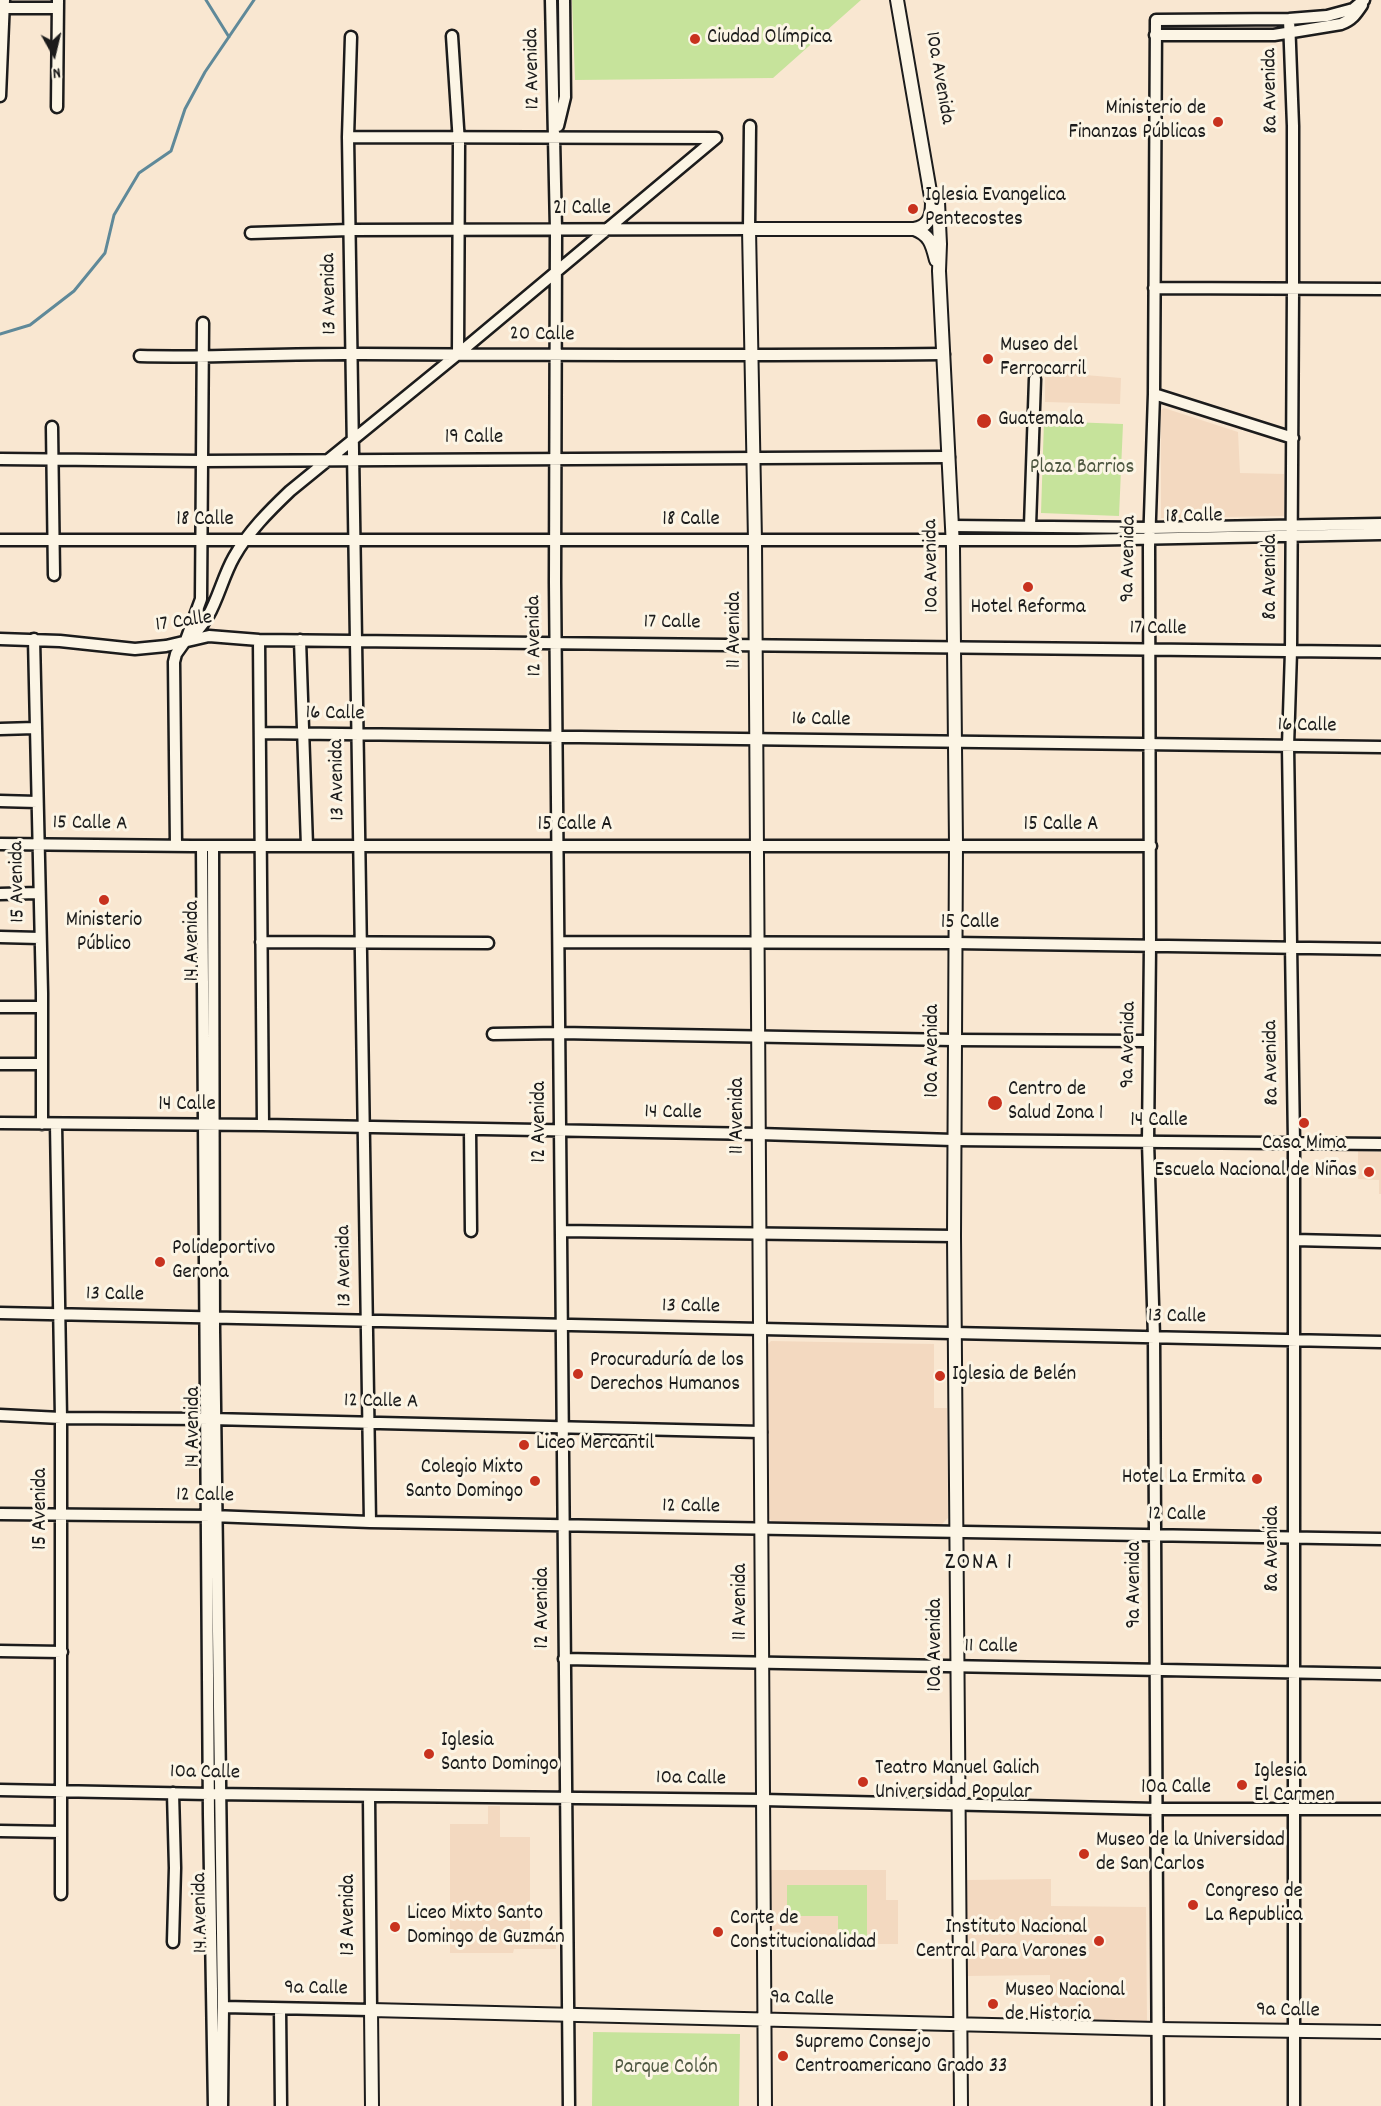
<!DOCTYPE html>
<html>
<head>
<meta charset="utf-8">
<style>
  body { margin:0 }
  #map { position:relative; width:1381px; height:2106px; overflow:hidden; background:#f9e7d1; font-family:Dekko,sans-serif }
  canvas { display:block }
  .north { position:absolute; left:24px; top:24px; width:60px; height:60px; -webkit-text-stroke:4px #fcf5e5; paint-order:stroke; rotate:172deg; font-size:16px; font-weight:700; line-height:24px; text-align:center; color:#1c1c1c }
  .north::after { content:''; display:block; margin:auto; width:21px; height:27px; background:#1c1c1c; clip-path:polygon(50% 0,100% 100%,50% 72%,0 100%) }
</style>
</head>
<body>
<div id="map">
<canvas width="1381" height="2106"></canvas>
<div class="north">N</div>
</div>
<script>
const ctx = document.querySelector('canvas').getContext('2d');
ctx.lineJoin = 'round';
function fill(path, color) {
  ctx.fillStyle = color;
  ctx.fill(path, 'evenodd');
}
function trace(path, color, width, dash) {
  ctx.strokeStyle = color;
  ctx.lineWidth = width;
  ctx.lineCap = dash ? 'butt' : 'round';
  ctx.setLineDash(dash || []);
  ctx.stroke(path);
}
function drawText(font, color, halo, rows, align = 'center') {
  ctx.font = font + ' Dekko,sans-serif';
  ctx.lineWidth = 6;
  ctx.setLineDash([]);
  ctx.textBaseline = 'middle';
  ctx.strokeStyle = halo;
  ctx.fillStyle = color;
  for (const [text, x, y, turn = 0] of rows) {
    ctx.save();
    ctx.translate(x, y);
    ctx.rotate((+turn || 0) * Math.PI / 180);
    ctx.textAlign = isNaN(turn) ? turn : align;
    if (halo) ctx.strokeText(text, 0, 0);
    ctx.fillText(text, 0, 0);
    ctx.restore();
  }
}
fill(new Path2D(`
  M1045 366 1072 369 1073 374 1121 378 1120 404 1045 402Z
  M1164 408 1238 432 1240 473 1284 474V516L1161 518V410Z
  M1358 1151 1381 1152V1194H1379V1180L1358 1179Z
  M771 1341 934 1344V1408H947L948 1518 941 1525 773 1522 768 1518 767 1345Z
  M488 1806H500V1837H530V1938L556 1939V1949H514L513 1953H450V1824H488Z
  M770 1870H886V1900H898V1944H831V1946H819V1933L771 1932Z
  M1051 1879V1906L1146 1907 1147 2023 1050 2021V1975L967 1976V1880Z`), '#f3d9c0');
fill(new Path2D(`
  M572 0H861L773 78 575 80Z
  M1044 421 1123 424 1119 516 1041 513Z
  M787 1885H867V1944H838V1916H787Z
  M593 2032 740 2034 739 2106H592Z`), '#c6e39b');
trace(new Path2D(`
  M206 0 229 37
  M0 334 30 325 74 291 105 253 114 215 139 173 171 151 185 109 205 72 254 0`), '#5f8999', 3);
const minor = new Path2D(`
  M551 0 556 229 555 582 569 2106
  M0 8H58
  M1289 19 1293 126V289L1291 651 1288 746 1294 1142V2106
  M1155 35H1274L1341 24C1352 20 1356 14 1362 5
  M452 36 459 143 458 354
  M351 37 348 137 370 1522
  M0 96 4 0
  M57 107 58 0
  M558 126 565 97 564 0
  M348 137 716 138
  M251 233 350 230 749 229 750 126
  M1154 288 1381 289
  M140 356C214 358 288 353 362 354 556 355 750 356 944 354
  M1154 394 1293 438
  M52 427 54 575
  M0 459 202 461 949 457
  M952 526 1150 528 1381 524
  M1030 526 1035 379
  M0 540H1077L1381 534
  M0 639 60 641 135 649 166 646 209 636 259 640 1381 652
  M34 639 42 993V1124
  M187 639C215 621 218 585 234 557 248 532 269 511 290 491L458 354 716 138
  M259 640 263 1125
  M300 640 307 846
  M0 729 35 728
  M260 733 1381 747
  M0 801 37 802
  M0 844 192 846H1151
  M176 845 174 662 176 654 186 640 201 599 203 323
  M202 846 209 1815 214 2106
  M213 846 214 1330 223 2007 222 2106
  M0 894 38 893
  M0 937 40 938
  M261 942 488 943
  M559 942 954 943 1381 949
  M0 1007H42
  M493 1034 560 1033 954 1040 1149 1041
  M0 1064H41
  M0 1123 263 1125 759 1134 953 1140 1381 1144
  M56 1124 61 1418V1894
  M470 1130 471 1231
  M561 1231 954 1236
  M1294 1240 1381 1242
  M0 1313 1381 1342
  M0 1415 61 1418 211 1419 761 1432
  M0 1514 212 1516 370 1522 1381 1539
  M0 1651 62 1652
  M564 1659 1381 1674
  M0 1790 209 1794 763 1800 1156 1809H1381
  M0 1831 61 1832
  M173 1942 175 1868 173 1793
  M223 2007 371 2010 369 1796
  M280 2009 281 2106
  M1158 2106 1154 1337 1148 1142 1150 946 1149 547 1154 394 1156 20 1289 19 1327 16 1353 9 1364 0`);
const major = new Path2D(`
  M938 202 940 244 939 271 953 547 956 845 954 1236 961 2106
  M914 229C930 235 932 244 936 260
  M372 2106 371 2010 1157 2029 1381 2032
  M765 2106 755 541 749 229H914C928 227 932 217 932 203L897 0`);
trace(minor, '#1c1c1c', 15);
trace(major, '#1c1c1c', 16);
trace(minor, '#fcf5e5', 10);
trace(major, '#fcf5e5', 12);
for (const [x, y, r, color] of [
  [695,39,6,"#c8321e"],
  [1218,122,6,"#c8321e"],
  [913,209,6,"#c8321e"],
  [988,359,6,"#c8321e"],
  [984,421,8,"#c8321e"],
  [1028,587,6,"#c8321e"],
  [104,900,6,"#c8321e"],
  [995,1103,8,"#c8321e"],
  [1304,1123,6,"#c8321e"],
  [1369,1172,6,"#c8321e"],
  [160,1262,6,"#c8321e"],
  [578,1374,6,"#c8321e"],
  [940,1376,6,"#c8321e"],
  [524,1445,6,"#c8321e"],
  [1257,1479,6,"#c8321e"],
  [535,1481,6,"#c8321e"],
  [429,1754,6,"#c8321e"],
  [863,1782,6,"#c8321e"],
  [1242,1785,6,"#c8321e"],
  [1084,1854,6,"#c8321e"],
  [1193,1905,6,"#c8321e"],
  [395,1927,6,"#c8321e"],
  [718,1932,6,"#c8321e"],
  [1099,1941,6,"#c8321e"],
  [993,2004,6,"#c8321e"],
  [783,2056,6,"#c8321e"]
]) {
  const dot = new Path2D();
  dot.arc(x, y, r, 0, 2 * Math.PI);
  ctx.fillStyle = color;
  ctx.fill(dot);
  trace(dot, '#fcf5e5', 2);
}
drawText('21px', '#1c1c1c', '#fcf5e5', [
  ["Ciudad Olímpica",707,39],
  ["Ministerio de",1206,110,"right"],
  ["Finanzas Públicas",1206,134,"right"],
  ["Iglesia Evangelica",925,197],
  ["Pentecostes",925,221],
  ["Museo del",1000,347],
  ["Ferrocarril",1000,371],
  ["Guatemala",998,421],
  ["Hotel Reforma",1028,609,"center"],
  ["Ministerio",104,922,"center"],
  ["Público",104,946,"center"],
  ["Centro de",1008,1091],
  ["Salud Zona 1",1008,1115],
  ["Casa Mima",1304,1145,"center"],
  ["Escuela Nacional de Niñas",1357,1172,"right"],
  ["Polideportivo",172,1250],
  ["Gerona",172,1274],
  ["Procuraduría de los",590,1362],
  ["Derechos Humanos",590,1386],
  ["Iglesia de Belén",952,1376],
  ["Liceo Mercantil",536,1445],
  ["Colegio Mixto",523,1469,"right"],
  ["Santo Domingo",523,1493,"right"],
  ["Hotel La Ermita",1245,1479,"right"],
  ["Iglesia",441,1742],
  ["Santo Domingo",441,1766],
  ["Teatro Manuel Galich",875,1770],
  ["Universidad Popular",875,1794],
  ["Iglesia",1254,1773],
  ["El Carmen",1254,1797],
  ["Museo de la Universidad",1096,1842],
  ["de San Carlos",1096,1866],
  ["Congreso de",1205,1893],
  ["La Republica",1205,1917],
  ["Liceo Mixto Santo",407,1915],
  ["Domingo de Guzmán",407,1939],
  ["Corte de",730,1920],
  ["Constitucionalidad",730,1944],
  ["Instituto Nacional",1087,1929,"right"],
  ["Central Para Varones",1087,1953,"right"],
  ["Museo Nacional",1005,1992],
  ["de Historia",1005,2016],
  ["Supremo Consejo",795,2044],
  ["Centroamericano Grado 33",795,2068]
], 'left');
drawText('21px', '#1c1c1c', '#fcf5e5', [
  ["12 Avenida",534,69,-91],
  ["10a Avenida",938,78,80],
  ["8a Avenida",1272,91,-91],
  ["21 Calle",582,210],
  ["13 Avenida",331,294,-91],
  ["20 Calle",542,336,1],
  ["19 Calle",474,439],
  ["18 Calle",1194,518,-1],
  ["18 Calle",205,521],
  ["18 Calle",691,521],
  ["9a Avenida",1130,559,-89],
  ["10a Avenida",933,566,-91],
  ["8a Avenida",1272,577,-90],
  ["17 Calle",184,623,-8],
  ["17 Calle",672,624,1],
  ["11 Avenida",736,630,-90],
  ["17 Calle",1158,630,1],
  ["12 Avenida",536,636,-91],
  ["16 Calle",335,715,1],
  ["16 Calle",821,721,1],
  ["16 Calle",1307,727,1],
  ["13 Avenida",339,780,-91],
  ["15 Calle A",90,825,1],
  ["15 Calle A",575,826],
  ["15 Calle A",1061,826],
  ["15 Avenida",19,882,-91],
  ["15 Calle",970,924],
  ["14 Avenida",194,941,-90],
  ["9a Avenida",1130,1045,-89],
  ["10a Avenida",934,1051,-90],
  ["8a Avenida",1273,1063,-91],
  ["14 Calle",187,1106],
  ["14 Calle",673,1114,1],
  ["11 Avenida",739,1116,-90],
  ["12 Avenida",541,1122,-90],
  ["14 Calle",1159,1122],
  ["13 Avenida",346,1266,-91],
  ["13 Calle",115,1296,1],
  ["13 Calle",691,1308,1],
  ["13 Calle",1177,1318,1],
  ["12 Calle A",381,1403,1],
  ["14 Avenida",195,1427,-90],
  ["12 Calle",205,1497,1],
  ["12 Calle",691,1508,1],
  ["15 Avenida",42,1509,-90],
  ["12 Calle",1177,1516,1],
  ["8a Avenida",1274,1549,-90],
  ["9a Avenida",1136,1585,-90],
  ["11 Avenida",742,1602,-90],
  ["12 Avenida",544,1608,-90],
  ["10a Avenida",937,1645,-90],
  ["11 Calle",991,1648,1],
  ["10a Calle",205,1774,1],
  ["10a Calle",691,1780,1],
  ["10a Calle",1176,1789],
  ["14 Avenida",202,1913,-91],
  ["13 Avenida",350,1915,-90],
  ["9a Calle",316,1990,1],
  ["9a Calle",802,2000,2],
  ["9a Calle",1288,2012,1]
]);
drawText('21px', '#4f5842', '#fcf5e5', [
  ["Plaza Barrios",1082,469],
  ["Parque Colón",666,2069]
]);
ctx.letterSpacing = '1.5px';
drawText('24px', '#1c1c1c', '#fcf5e5', [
  ["ZONA 1",979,1565]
]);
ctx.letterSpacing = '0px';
</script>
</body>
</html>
